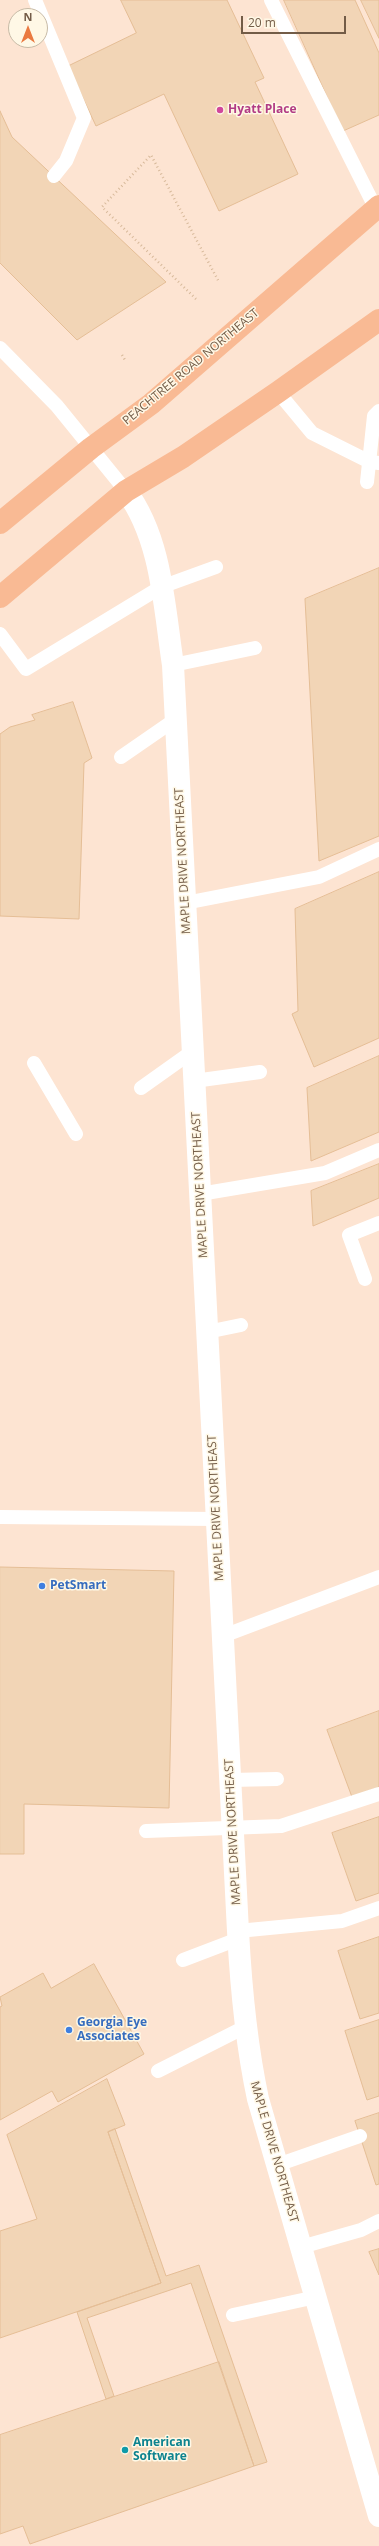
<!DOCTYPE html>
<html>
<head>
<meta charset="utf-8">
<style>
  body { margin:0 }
  #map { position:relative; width:379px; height:2546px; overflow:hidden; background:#fdf5df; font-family:"Open Sans",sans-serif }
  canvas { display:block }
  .north { position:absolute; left:8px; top:8px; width:40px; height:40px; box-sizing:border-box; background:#fff8e6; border:1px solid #c7baa6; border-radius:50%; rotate:0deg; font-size:11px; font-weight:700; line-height:16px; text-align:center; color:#735c47 }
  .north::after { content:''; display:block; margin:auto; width:14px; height:18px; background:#ea7a41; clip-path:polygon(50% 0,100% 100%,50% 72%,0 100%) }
  .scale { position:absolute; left:241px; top:16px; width:105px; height:18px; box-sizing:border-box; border:2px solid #735c47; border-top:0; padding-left:5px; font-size:12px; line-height:14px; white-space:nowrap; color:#735c47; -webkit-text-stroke:3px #fff8e6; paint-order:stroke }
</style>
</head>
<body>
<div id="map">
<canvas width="379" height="2546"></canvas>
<div class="north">N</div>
<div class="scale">20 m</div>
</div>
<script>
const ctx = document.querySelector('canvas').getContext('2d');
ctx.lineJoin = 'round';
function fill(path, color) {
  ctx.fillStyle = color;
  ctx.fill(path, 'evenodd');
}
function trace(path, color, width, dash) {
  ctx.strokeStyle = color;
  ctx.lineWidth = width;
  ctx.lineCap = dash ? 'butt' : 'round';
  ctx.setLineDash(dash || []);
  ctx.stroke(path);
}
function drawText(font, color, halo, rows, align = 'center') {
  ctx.font = font + ' "Open Sans",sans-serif';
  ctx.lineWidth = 3;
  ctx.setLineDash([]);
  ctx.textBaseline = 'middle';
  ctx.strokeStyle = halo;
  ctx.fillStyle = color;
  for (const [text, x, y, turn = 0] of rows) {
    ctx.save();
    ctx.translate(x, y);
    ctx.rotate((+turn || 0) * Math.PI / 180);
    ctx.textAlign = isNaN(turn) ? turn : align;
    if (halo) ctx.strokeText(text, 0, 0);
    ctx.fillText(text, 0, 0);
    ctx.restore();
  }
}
fill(new Path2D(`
  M0 0H379V2546H0ZM16 16H40V40H16Z`), '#fde4d2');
const building = new Path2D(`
  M121 0H227L264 78 255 82 298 174 219 211 164 94 96 126 68 66 136 33Z
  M284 0H355L379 53V115L343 131Z
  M361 0H379V38Z
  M0 111 12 137 166 282 77 340 0 263Z
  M379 568V836L319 861 305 599Z
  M73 702 92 758 84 763 79 919 0 916V734L10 727 35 720 32 715Z
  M379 872V1038L314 1067 292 1014 298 1011 295 909Z
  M379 1056V1132L311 1161 307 1088Z
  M379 1164V1198L313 1226 311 1191Z
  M0 1567 174 1571 169 1808 24 1804V1854H0Z
  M379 1711V1787L352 1797 327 1730Z
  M379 1817V1893L356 1901 332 1833Z
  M379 1937V2013L360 2019 338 1951Z
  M94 1964 144 2054 58 2102 52 2091 0 2120V2007L2 2006 0 1997 43 1973 51 1988Z
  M379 2020V2096L367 2100 345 2031Z
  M107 2079 125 2125 108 2132 161 2283 0 2338V2231L37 2219 7 2135Z
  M379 2113V2184L376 2185 355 2121Z
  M115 2129 166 2276 199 2265 267 2462 254 2466 191 2283 87 2318 114 2396 106 2399 77 2312 161 2283 108 2132Z
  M379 2249V2275L369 2252Z
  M219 2362 254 2466 30 2544 23 2526 0 2534V2435Z`);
fill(building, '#f2d5b6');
trace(building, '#e5be96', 1);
trace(new Path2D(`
  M196 299 102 207 151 155 219 282
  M122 355 125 360`), '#d7b99a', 2.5, [1, 3]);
trace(new Path2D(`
  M35 0 84 118 66 161 54 176
  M271 0 376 209
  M0 348 57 406 126 491
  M278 392 312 433 368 461 379 463
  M367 482 374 416 379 411
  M0 634 26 669 161 587 216 567
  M173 665 255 648
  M121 757 176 719
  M185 903 319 877 379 849
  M34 1063 76 1134
  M194 1081 260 1072
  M141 1088 193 1051
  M200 1194 325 1173 379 1150
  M365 1279 349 1235 379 1223
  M207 1332 241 1325
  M0 1517 217 1519
  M223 1636 379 1577
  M230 1780 277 1779
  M146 1831 281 1826 379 1794
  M238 1931 342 1921 379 1908
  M183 1960 238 1939
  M158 2071 245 2027
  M277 2165 360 2136
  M301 2247 361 2230 379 2221
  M233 2315 316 2297`), '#fff', 14);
trace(new Path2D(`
  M126 491C162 539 164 607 173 665L238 1931C241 1988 246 2043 258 2099L379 2516`), '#fff', 22);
trace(new Path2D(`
  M0 523 91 448 151 404 379 206
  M0 597 126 491 183 457 278 392 379 320`), '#f9ba94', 22);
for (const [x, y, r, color] of [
  [220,110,4,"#d1479c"],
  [42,1586,4,"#3f7fe0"],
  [69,2030,4,"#3f7fe0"],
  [125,2450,4,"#0f9aa8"]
]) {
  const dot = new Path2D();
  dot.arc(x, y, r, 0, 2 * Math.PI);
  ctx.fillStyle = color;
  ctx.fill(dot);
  trace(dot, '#fff8e6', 1.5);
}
drawText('bold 12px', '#b23c85', '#fff8e6', [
  ["Hyatt Place",228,110]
], 'left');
drawText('12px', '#735c47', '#fff8e6', [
  ["PEACHTREE ROAD NORTHEAST",191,367,-40],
  ["MAPLE DRIVE NORTHEAST",183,861,-93],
  ["MAPLE DRIVE NORTHEAST",200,1185,-93],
  ["MAPLE DRIVE NORTHEAST",216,1508,-93],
  ["MAPLE DRIVE NORTHEAST",233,1832,-93],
  ["MAPLE DRIVE NORTHEAST",274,2152,74]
]);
drawText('bold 12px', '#366cbe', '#fff8e6', [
  ["PetSmart",50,1586],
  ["Georgia Eye",77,2023],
  ["Associates",77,2037]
], 'left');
drawText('bold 12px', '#0d838f', '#fff8e6', [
  ["American",133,2443],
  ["Software",133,2457]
], 'left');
</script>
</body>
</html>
